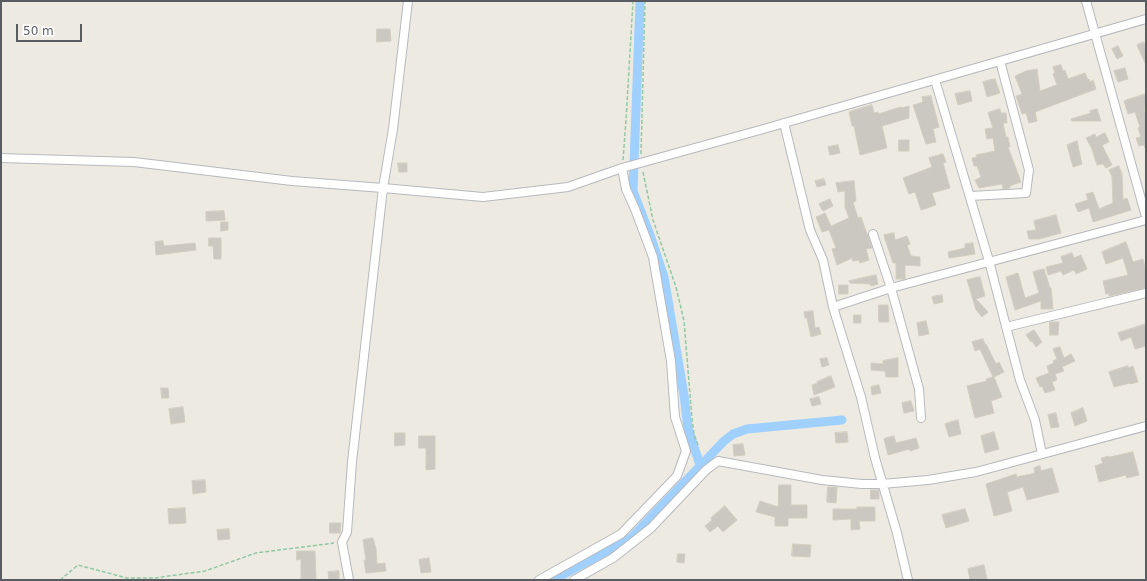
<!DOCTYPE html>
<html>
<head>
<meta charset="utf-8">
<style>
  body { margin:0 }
  #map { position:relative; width:1147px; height:581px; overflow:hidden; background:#edebe1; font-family:"DejaVu Sans",sans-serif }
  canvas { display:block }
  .frame { position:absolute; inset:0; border:2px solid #595d63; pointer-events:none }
  .scale { position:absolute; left:16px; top:24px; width:66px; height:18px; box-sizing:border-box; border:2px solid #595d63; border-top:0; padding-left:5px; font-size:12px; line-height:14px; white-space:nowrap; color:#595d63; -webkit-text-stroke:3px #fff; paint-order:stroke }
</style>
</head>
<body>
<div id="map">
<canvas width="1147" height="581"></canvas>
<div class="frame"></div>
<div class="scale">50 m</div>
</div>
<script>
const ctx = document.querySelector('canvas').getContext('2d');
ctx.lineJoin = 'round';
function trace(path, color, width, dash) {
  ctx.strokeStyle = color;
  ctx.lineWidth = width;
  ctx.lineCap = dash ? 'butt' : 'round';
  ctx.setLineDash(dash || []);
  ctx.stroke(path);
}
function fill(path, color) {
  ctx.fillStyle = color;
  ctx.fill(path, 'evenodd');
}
trace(new Path2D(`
  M640 1 633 191 650 235 664 277 684 395 688 429 700 465
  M553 580 631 538 724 441 733 434 747 429 842 420`), '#9fd0ff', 9);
const building = new Path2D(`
  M377 29H390L391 41 377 42Z
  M1144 42 1146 47V65L1137 45Z
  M1118 46 1123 56 1117 59 1112 49Z
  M1061 65 1063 71 1065 70 1068 79 1085 73 1088 80 1089 79 1090 82 1093 80 1096 89 1035 112 1037 121 1029 123 1026 113 1022 114 1016 96 1022 94 1015 76 1026 71 1037 69 1040 91 1057 85 1053 74 1055 73 1053 67Z
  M1125 68 1128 79 1118 82 1114 71Z
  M995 79 1000 93 987 97 983 82Z
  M970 91 972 101 958 105 955 94Z
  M1146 94V108L1144 109 1146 115V148H1145L1144 145 1139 146 1136 138 1141 137 1138 128 1140 127 1135 112 1128 114 1124 101Z
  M931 96 939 127 933 129 936 142 926 144 913 105 923 102 922 97Z
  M872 105 874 113 878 112V114L901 107 902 108 909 106V118L882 126 887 148 860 155 854 126H852L849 112Z
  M1000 109 1001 113H1006L1007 123H1003L1006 137H1008L1010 147H1008L1021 182 1010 186V188H1009L1003 189 1002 184 979 188 975 180 981 177 977 166H974L972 158 977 157 976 155 995 151 993 138 987 139 985 129 993 128 988 113Z
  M1097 109 1101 121H1072L1071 119 1091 113 1090 111Z
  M1105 133 1109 142 1102 145 1112 165 1106 168 1103 164 1097 165 1092 149 1086 138 1095 134 1096 137Z
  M899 140H909V151H899Z
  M1077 141 1082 164 1073 167 1067 145Z
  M838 145 840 153 830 155 828 147Z
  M943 154 946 162 943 163 950 188 932 193 936 205 921 210 915 192 909 194 903 178 932 167 929 158Z
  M398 163H407V172H399Z
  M1119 166 1122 174 1123 200 1127 198 1131 210 1093 222 1089 208 1078 212 1075 204 1088 200 1086 194 1093 192 1099 209 1113 203 1112 177 1109 170Z
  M824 179 826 185 817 187 815 181Z
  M854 181 856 201 853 202 858 218 861 217 872 248 866 249 869 260 860 263 859 260 853 261 852 258 837 265 832 249 836 248 829 230 822 232 816 217 825 213 831 226 849 218 845 207V191L838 192 836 183Z
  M830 199 833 206 823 211 819 204Z
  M224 211 225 220 206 221V212Z
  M1056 215 1061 233 1039 239H1029L1027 231 1036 230 1034 221Z
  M221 222H228V230L221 231Z
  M894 233 895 240 907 236 910 244 907 245 911 256 920 257V266L905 265V279H896V263H893L885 239 884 235Z
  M209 238H221V259H214L213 246H209Z
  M163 241 164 246 195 243 196 250 156 255 155 242Z
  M1126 242 1133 262 1143 259 1146 270V288L1109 296V293L1106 294 1103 281 1128 275 1123 258 1106 264 1102 252Z
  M973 243 975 254 949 258 948 252 965 248V244Z
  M1072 253 1074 258 1081 255 1087 269 1076 274 1074 270 1063 275 1061 271 1048 275 1046 267 1063 263 1061 257Z
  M1044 269 1050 288H1051L1053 309H1041V301L1015 310 1006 277 1018 273 1025 298 1039 293 1033 272Z
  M876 275 878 284 871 286 870 284 850 283 849 281Z
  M980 277 985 296 976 299 988 312 982 317 976 310 967 280Z
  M839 285H848V294H839Z
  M942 295 943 302 934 304 932 297Z
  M879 305H888L889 322H879Z
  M813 311 815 328 819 327 821 334 811 337 807 318H805L804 312Z
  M854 315H861V323H854Z
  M926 321 929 334 919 336 917 323Z
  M1050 322H1059L1058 335H1050Z
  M1146 324V346L1135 349 1131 337 1121 341 1118 333Z
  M1034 330 1042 342 1036 347 1032 341 1031 342 1026 335Z
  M983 339 985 344H986L996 364 999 362 1004 372 994 377 1002 397 991 401 994 413 975 418 967 386 987 381 986 379 993 377 980 349 975 351 972 342Z
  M1060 347 1064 358 1071 354 1075 361 1062 367 1064 371 1055 374 1057 380 1052 382 1055 390 1045 393 1042 386 1040 387 1036 378 1049 373 1047 366 1054 363 1053 361 1057 359 1053 349Z
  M827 358 829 365 822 367 820 359Z
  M898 358V377H886L885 371 871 370V363L883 364V361Z
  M1128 366V368L1133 366 1138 382 1130 384V383L1114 387 1109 372Z
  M831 376 835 387 814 395 812 385 818 383 817 382Z
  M879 385 881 393 872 395 871 387Z
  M161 388H168L169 398H162Z
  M819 397 821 404 812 406 810 399Z
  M911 401 914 411 904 413 902 403Z
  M183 407 185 422 171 424 169 409Z
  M1083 408 1087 421 1075 426 1071 413Z
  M1056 413 1059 427 1051 428 1048 415Z
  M958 420 961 434 949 437 945 424Z
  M847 432 848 442 836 443 835 433Z
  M994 432 999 449 985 453 981 436Z
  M395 433H405V445L395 446Z
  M419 436H435V469L426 470V448H419Z
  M894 436 896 443 916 438 919 448 910 451 909 449 888 455 884 439Z
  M743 444 745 455 734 456 733 445Z
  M1133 452 1139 475 1127 478 1126 475 1099 482 1095 466 1103 463 1101 458 1109 456V457Z
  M1040 466 1041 471 1052 468 1059 492 1027 500 1023 487 1007 492 1012 511 994 516 986 484 1016 474 1017 477 1035 473 1034 468Z
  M205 480 206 492 193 494 192 481Z
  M779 485H791V505H807V518H788V526H775V517L756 512 760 501 778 507Z
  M828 487H837L836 503 827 502Z
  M871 490H879V499H871Z
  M725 506 737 520 723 532 718 526 710 532 705 526 712 520 711 518Z
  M857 507H875V521H859L860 529 851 530V519L833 520V509H857Z
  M185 508 186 523 169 524 168 509Z
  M965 509 969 521 946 528 942 515Z
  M330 523H341L340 533H330Z
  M229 529 230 539 218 540 217 530Z
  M373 538 376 549 377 564 385 563 386 571 366 573 364 560H366L363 540Z
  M793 544 811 545 810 557 792 556Z
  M297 551H315L316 580H301V559L297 560Z
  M678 554H685L684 563 677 562Z
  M429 558 431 572 421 573 419 560Z
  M984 565 987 579 970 580 968 569Z
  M339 571V580H329L328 572Z`);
fill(building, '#cac8c0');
trace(building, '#d2cdbf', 1);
const minor = new Path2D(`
  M1086 1 1146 217
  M935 80 989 261 1020 380 1035 420 1042 454
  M784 123 810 230 823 260 833 307 861 397 875 458 897 533 908 580
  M1 158 134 162 292 181 383 188 483 197 568 187 622 168 760 130 1146 19
  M970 196 1026 193 1029 170 1000 61
  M873 234 891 288 919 389 921 418
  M833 307 891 288 1146 220
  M1006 327 1146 293
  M349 580 342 542 347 532 352 462 383 188 393 129 408 1
  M539 580 621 534 677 476 686 451 675 417 671 361 653 257 635 209 626 189 622 168
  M574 580 613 558 651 528 706 470 718 461 822 480 862 484H882L928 480 976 472 1146 426`);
trace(minor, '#b6b9be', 10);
trace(new Path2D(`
  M641 154 645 1
  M623 160 626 120 633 1
  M643 172 653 220 676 287 684 321 692 419 694 434 698 445
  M60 580 78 565 127 578H155L205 571 256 553 334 543`), '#94c8a5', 1.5, [4, 2]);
trace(minor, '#fff', 8);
</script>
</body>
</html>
